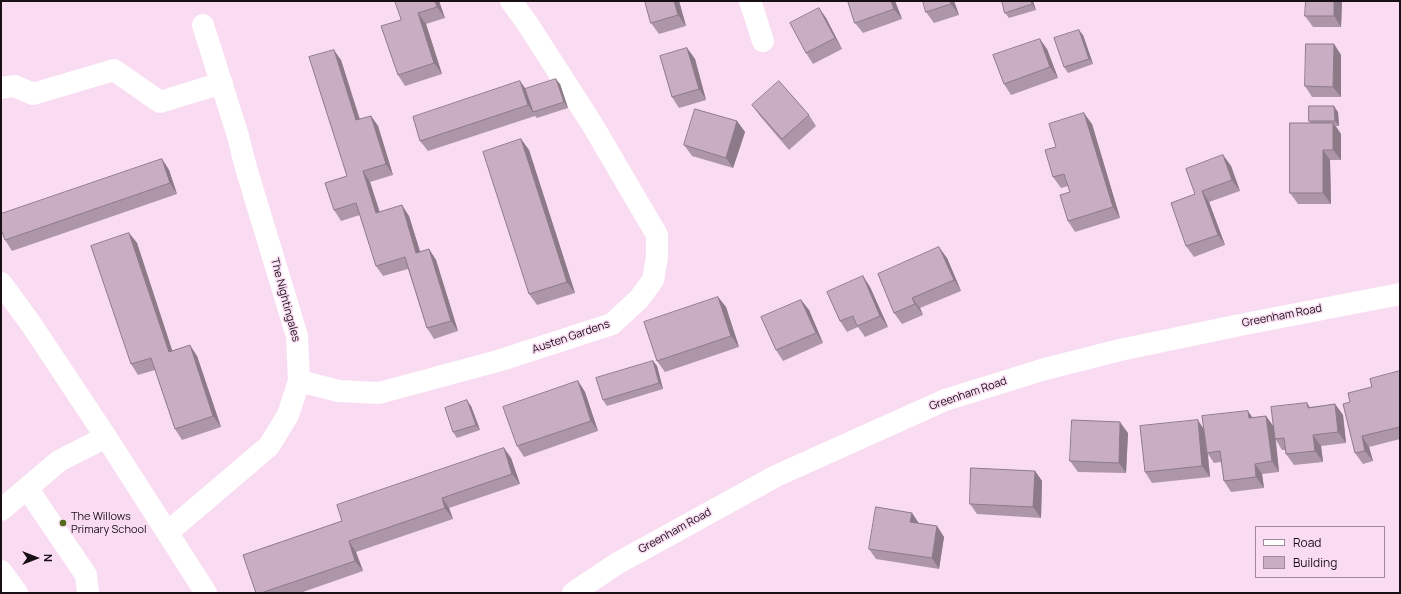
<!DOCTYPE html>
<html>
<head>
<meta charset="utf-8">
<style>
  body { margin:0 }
  #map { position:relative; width:1401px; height:594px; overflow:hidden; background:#f9dcf2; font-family:Manrope,sans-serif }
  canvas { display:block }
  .frame { position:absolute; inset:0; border:2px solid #190f17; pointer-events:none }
  .legend { position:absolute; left:1255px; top:526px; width:130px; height:52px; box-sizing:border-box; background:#f9dcf2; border:1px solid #9f8a9a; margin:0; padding:5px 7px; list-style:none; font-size:12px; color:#190f17 }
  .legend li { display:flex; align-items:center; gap:8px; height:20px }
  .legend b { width:20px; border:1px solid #9f8a9a }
  .north { position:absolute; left:16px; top:538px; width:40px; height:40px; -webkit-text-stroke:3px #f9dcf2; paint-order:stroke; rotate:90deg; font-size:11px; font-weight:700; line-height:16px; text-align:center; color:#190f17 }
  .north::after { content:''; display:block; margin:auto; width:14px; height:18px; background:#190f17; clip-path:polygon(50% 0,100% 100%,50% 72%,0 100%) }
</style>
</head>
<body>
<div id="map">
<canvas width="1401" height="594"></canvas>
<div class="frame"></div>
<ul class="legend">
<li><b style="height:5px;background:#fff"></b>Road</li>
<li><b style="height:11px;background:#c9aec3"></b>Building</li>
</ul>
<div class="north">N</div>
</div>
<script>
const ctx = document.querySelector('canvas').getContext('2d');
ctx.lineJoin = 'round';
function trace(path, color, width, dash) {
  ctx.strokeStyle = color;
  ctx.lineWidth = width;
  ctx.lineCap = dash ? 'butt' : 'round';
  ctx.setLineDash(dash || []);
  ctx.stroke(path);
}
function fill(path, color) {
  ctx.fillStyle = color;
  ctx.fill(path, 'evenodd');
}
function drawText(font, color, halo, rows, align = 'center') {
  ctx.font = font + ' Manrope,sans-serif';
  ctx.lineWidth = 3;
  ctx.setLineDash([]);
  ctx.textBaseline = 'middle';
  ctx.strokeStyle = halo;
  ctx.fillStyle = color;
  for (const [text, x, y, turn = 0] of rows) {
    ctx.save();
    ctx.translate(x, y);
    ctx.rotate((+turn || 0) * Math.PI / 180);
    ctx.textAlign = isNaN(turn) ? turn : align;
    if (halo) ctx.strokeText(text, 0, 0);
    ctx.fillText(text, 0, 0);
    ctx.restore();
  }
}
trace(new Path2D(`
  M750 1 763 41
  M1 88 14 86 33 94 114 70 160 102 222 83
  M1 283 31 324 106 437 206 593
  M299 381 339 391 379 393 501 360 612 324 639 299 653 280 657 257V235L592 124 527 23 511 1
  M27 488 86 575 88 593
  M1 510 59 461 106 437
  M168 532 269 446 288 415 299 381 297 336 246 168 238 136 203 25
  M1 571 17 593
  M573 593 618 563 776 476 945 400 1045 369 1120 350 1240 325 1400 294`), '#fff', 22);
fill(new Path2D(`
  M439 1 445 18 426 24 442 74 405 86 398 75 401 20Z
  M645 1H679L686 26 659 34 651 23Z
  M848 1H895L902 19 863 33 855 23Z
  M954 1 959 15 934 23 926 12Z
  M1002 1H1033L1036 10 1009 18 1005 13Z
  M1342 1 1341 27H1313L1305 16Z
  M819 8 826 18 842 49 813 64 806 53Z
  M1083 35 1093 64 1068 73 1064 67Z
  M1334 44 1341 55V97H1312L1305 86Z
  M687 48 695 59 706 100 679 108 672 97Z
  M1047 49 1058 78 1011 95 1004 84Z
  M341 60 360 119 371 116 378 126 393 175 370 182 380 212 409 216 420 252 429 249 436 260 458 331 434 339 427 328 408 269 383 276 376 266 360 215 341 221 334 210 347 176Z
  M560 84 568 108 537 118 535 116 428 151 420 141 526 89Z
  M752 105 809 115 816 126 789 150 760 116Z
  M1338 112 1339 126H1336L1341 134V160H1330L1331 204H1298L1290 193 1310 123 1309 121Z
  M737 121 745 132 733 168 692 156 684 145Z
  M1092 124 1120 218 1075 232 1068 221 1070 192 1068 186 1061 188 1053 177 1056 147Z
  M521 139 529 150 575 293 537 305 529 294Z
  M1223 155 1231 166 1240 191 1209 202 1225 245 1194 257 1186 246 1195 194Z
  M162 159 169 170 177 194 12 251 5 240Z
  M129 233 137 243 172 351 197 356 221 427 182 440 175 429 155 370 138 375 131 364Z
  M947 258 961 291 920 308 923 315 902 324 894 313Z
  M863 276 870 287 888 327 865 337 858 327 847 332 840 321Z
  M718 297 726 307 739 347 665 372 657 361Z
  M801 300 809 310 823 343 783 361 776 350Z
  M653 361 657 366 663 389 607 406 603 400Z
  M1400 371V439L1369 447 1373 461 1363 464 1355 453 1350 402 1372 387Z
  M578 381 585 392 598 431 524 457 517 446Z
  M1307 403 1310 407 1335 404 1343 415 1346 443 1321 446 1323 462 1294 465 1286 454 1285 450H1282L1276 440 1279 472 1262 474 1264 488 1231 492 1224 481 1221 462 1214 463 1208 454 1210 477 1152 483 1145 472 1204 429 1253 418 1266 416 1273 426Z
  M471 406 480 430 457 438 453 432Z
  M1128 433 1126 473 1078 472 1070 461Z
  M504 448 511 458 520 484 449 508 453 519 356 552 363 571 300 593H256L342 521Z
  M1035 471 1042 481 1041 518 977 514 970 504Z
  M912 513 919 523 937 526 944 537 939 569 876 559 869 549Z`), '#ad96a8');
fill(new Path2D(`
  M435 1H439L445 18 437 7Z
  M674 1H679L686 26 678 15Z
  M891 1H895L902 19 894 9Z
  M950 1H954L959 15 951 4Z
  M1031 1H1033L1036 10 1032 4Z
  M1334 1H1342L1341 27 1334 16Z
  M819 8 826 18 842 49 835 38Z
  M418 13 426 24 442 74 434 63Z
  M1079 30 1083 35 1093 64 1089 59Z
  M1040 39 1047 49 1058 78 1050 67Z
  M1334 44 1341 55V97L1333 87Z
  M687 48 695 59 706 100 699 89Z
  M334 50 341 60 363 131 356 120Z
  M556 79 560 84 568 108 564 102Z
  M520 81 528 92 533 112 528 105Z
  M1334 106 1338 112 1339 126 1335 121Z
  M1084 113 1092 124 1120 218 1113 207Z
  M371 116 378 126 393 175 386 164Z
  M737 121 745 132 733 168 726 158Z
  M1333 123 1341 134V160L1333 150Z
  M521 139 529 150 575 293 567 282Z
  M1323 150 1330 160 1331 204 1323 193Z
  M1223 155 1231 166 1240 191 1232 180Z
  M162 159 169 170 177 194 170 183Z
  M363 171 370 182 383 224 376 213Z
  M1202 191 1209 202 1225 245 1218 235Z
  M402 205 409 216 424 264 416 253Z
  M129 233 137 243 176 362 169 352Z
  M939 247 947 258 961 291 954 280Z
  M429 249 436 260 458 331 451 321Z
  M863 276 870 287 888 327 880 316Z
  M718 297 726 307 739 347 731 336Z
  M912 298 920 308 923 315 915 304Z
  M801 300 809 310 823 343 816 333Z
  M190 345 197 356 221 427 213 416Z
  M653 361 657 366 663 389 659 383Z
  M578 381 585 392 598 431 591 421Z
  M467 400 471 406 480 430 476 425Z
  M1335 404 1343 415 1346 443 1338 432Z
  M1248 411 1255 421 1249 418Z
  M1266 416 1274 427 1279 472 1272 461Z
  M1198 420 1205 431 1210 477 1202 466Z
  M1120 422 1128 433 1126 473 1119 463Z
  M1313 435 1321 446 1323 462 1315 451Z
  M1362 436 1369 447 1373 461 1365 451Z
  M504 448 511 458 520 484 512 474Z
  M1255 464 1262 474 1264 488 1256 477Z
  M1035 471 1042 481 1041 518 1033 507Z
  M442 498 449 508 453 519 445 508Z
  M912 513 919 524 910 522Z
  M937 526 944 537 939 569 932 558Z
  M349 541 356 552 363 571 355 561Z`), '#8d7a88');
const building = new Path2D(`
  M395 1H435L437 7 418 13 434 63 398 75 381 26 401 20Z
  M645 1H674L678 15 651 23Z
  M848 1H891L894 9 855 23Z
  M923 1H950L951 4 926 12Z
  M1002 1H1031L1032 4 1005 13Z
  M1306 1H1334V16H1305Z
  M819 8 835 38 806 53 790 23Z
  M1079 30 1089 59 1064 67 1054 38Z
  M1040 39 1050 67 1004 84 993 55Z
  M1306 44H1334L1333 87 1305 86Z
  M687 48 699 89 672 97 660 56Z
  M334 50 356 120 371 116 386 164 363 171 376 213 402 205 416 253 429 249 451 321 427 328 405 257 376 266 356 203 334 210 325 183 347 176 309 57Z
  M556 79 564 102 533 112 525 89Z
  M520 81 528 105 420 141 413 117Z
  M779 81 809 115 782 139 752 105Z
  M1309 106H1334L1335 121H1309Z
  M695 109 737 121 726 158 684 145Z
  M1084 113 1113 207 1068 221 1060 195 1070 192 1064 174 1053 177 1045 150 1056 147 1049 124Z
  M1290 123H1333V150H1323V193H1290Z
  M521 139 567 282 529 294 483 152Z
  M1223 155 1232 180 1202 191 1218 235 1186 246 1171 203 1195 194 1186 169Z
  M162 159 170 183 5 240 1 229V214Z
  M129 233 169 352 190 345 213 416 175 429 151 358 131 364 91 246Z
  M939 247 954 280 912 298 915 304 894 313 878 274Z
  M863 276 880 316 857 326 853 316 840 321 827 292Z
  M718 297 731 336 657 361 644 322Z
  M801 300 816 333 776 350 761 317Z
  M653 361 659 383 603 400 596 378Z
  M1400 371V427L1362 436 1365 451 1355 453 1343 404 1350 402 1348 393 1372 387 1370 379Z
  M578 381 591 421 517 446 503 407Z
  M467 400 476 425 453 432 445 408Z
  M1307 403 1308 408 1335 404 1338 432 1313 435 1315 451 1286 454 1284 438 1275 439 1271 407Z
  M1248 411 1249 418 1266 416 1272 461 1255 464 1256 477 1224 481 1220 451 1207 453 1202 416Z
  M1072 420 1120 422 1119 463 1070 461Z
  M1198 420 1202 466 1145 472 1140 426Z
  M504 448 512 474 442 498 445 508 349 541 355 561 261 593H256L243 555 342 521 337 505Z
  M971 468 1035 471 1033 507 970 504Z
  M876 507 912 513 910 522 937 526 932 558 869 549Z`);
fill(building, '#c9aec3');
trace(building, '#8d7a88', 1);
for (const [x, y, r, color] of [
  [63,523,4,"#536a1a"]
]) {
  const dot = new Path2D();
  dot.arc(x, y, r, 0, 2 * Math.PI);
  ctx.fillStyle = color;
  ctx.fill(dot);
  trace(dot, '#f9dcf2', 1.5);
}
drawText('11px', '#190f17', '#f9dcf2', [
  ["The Nightingales",285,300,75],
  ["Greenham Road",1282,316,-11],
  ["Austen Gardens",571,337,-19],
  ["Greenham Road",968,394,-19],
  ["Greenham Road",675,531,-29]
]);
drawText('11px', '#190f17', '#f9dcf2', [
  ["The Willows",71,517],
  ["Primary School",71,530]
], 'left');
</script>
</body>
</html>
